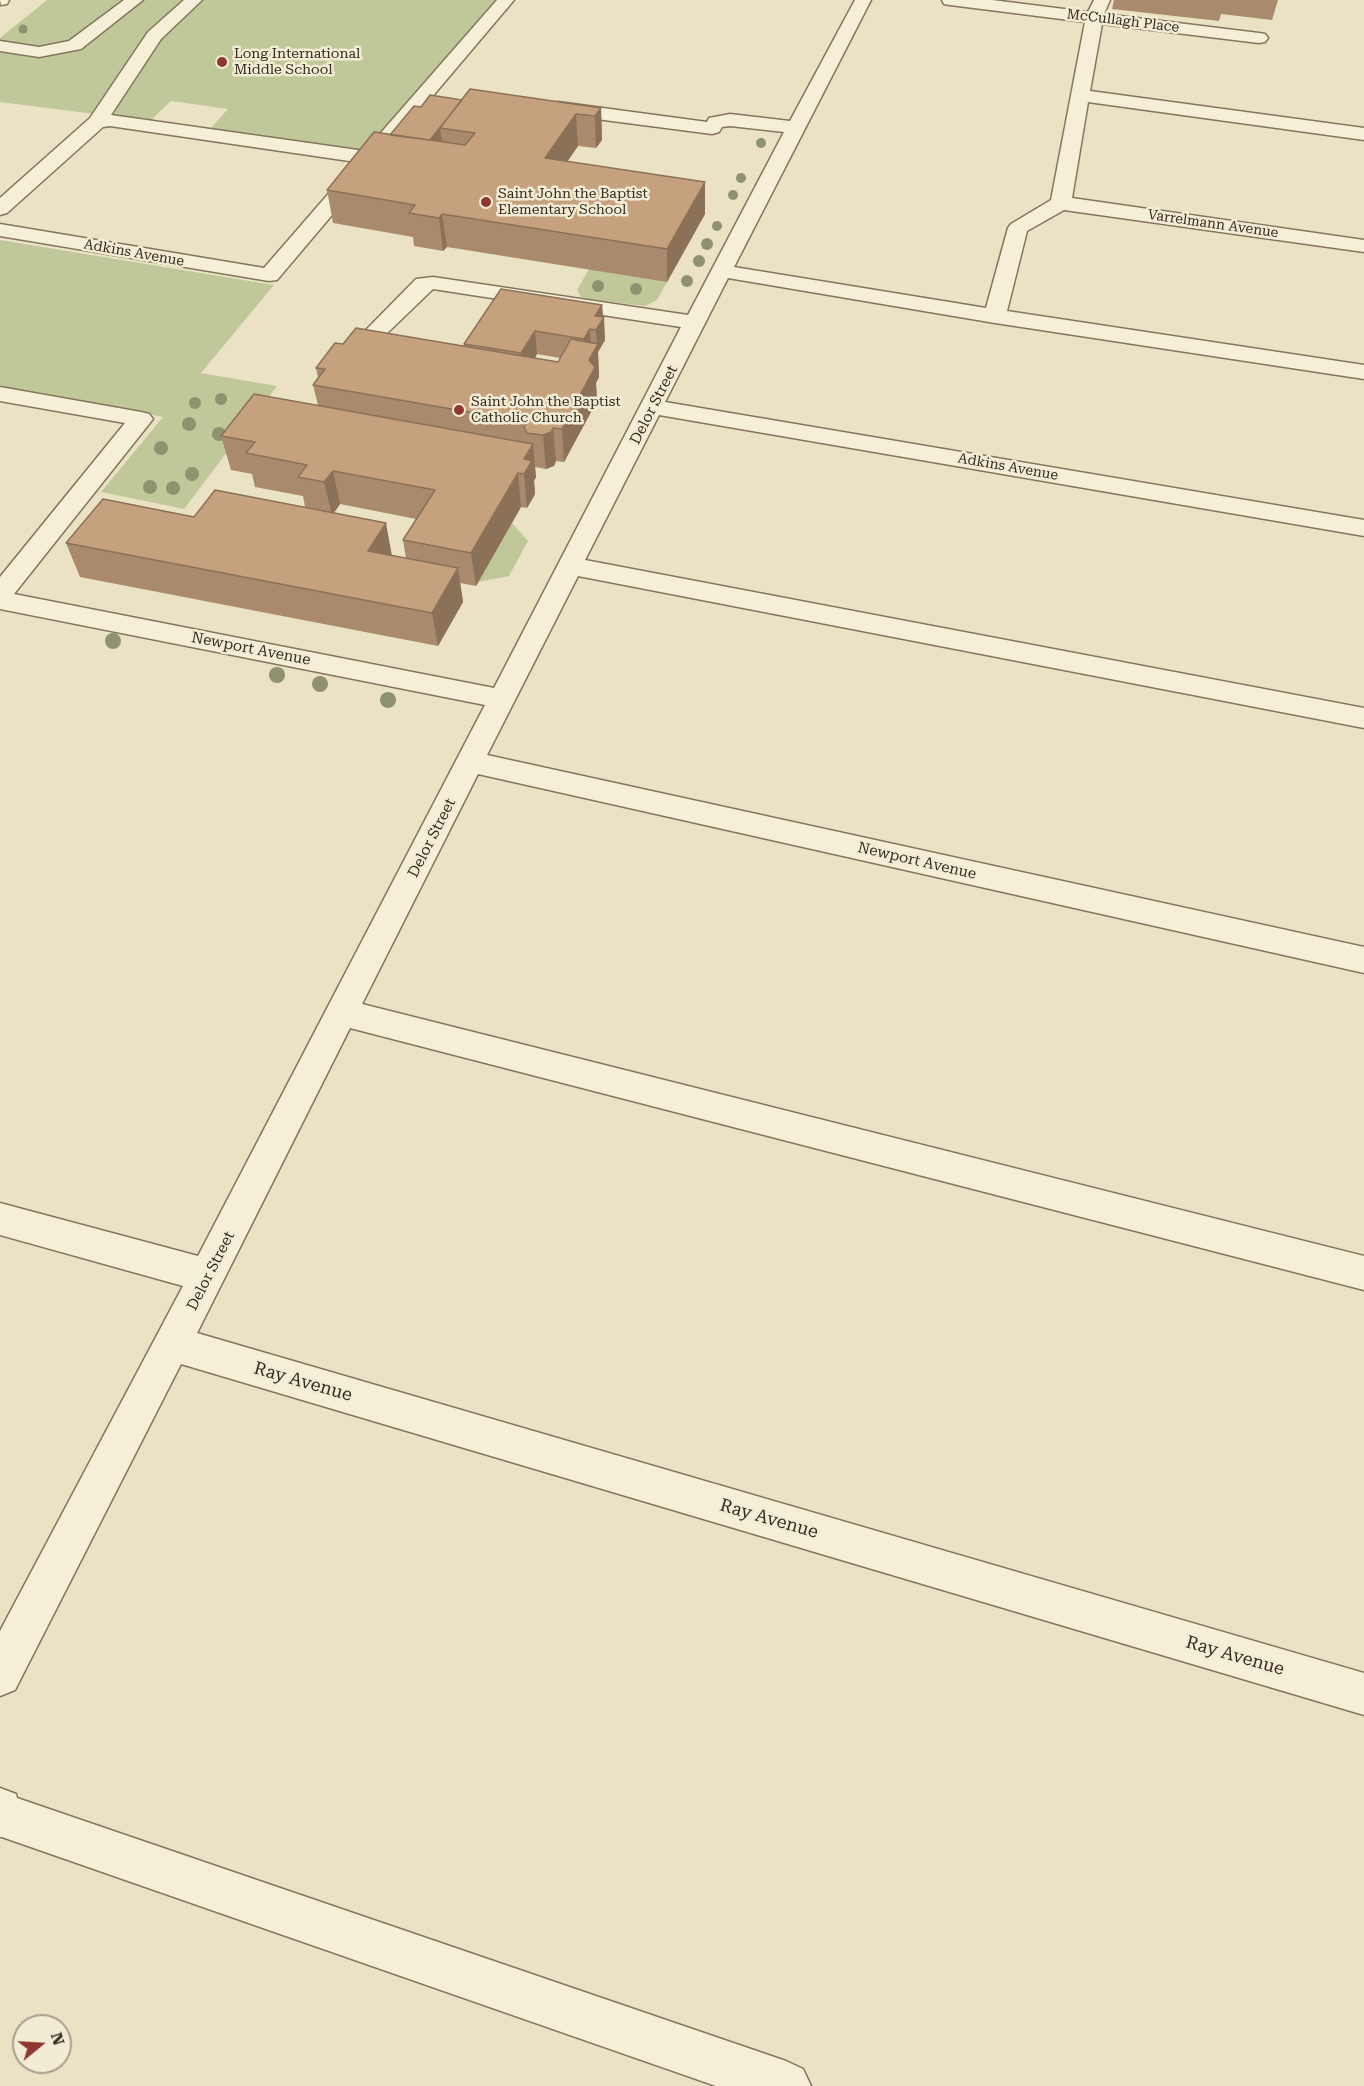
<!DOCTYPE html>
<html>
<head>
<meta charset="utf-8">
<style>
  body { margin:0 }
  #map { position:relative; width:1364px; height:2086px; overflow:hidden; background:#ebe2c5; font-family:"Roboto Serif",serif }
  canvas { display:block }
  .north { position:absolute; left:12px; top:2014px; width:60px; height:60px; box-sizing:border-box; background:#f3ecd4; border:2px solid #a79f8c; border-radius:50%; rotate:72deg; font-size:16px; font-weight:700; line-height:24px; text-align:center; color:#362c1f }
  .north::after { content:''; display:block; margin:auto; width:21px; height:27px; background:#8f3731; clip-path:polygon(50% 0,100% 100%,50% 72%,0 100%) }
</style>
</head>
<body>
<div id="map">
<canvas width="1364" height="2086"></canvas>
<div class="north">N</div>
</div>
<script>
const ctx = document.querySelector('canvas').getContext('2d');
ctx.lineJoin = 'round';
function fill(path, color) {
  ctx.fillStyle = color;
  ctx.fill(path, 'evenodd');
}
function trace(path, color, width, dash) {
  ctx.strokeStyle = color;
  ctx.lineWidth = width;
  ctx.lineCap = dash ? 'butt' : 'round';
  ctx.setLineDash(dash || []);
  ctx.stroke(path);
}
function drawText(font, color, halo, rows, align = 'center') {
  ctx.font = font + ' "Roboto Serif",serif';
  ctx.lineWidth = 5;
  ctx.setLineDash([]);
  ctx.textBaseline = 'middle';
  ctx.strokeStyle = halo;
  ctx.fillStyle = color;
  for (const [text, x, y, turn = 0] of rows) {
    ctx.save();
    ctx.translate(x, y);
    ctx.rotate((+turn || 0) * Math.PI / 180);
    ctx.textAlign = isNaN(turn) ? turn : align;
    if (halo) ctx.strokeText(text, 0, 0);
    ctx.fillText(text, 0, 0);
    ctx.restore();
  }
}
fill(new Path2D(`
  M47 0H497L368 153 210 129 228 109 171 101 150 121 0 102V38Z
  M0 240 274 285 201 373 277 386 184 509 101 492 163 417 0 386Z
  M589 269 667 282 657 300 645 306 588 299 581 297 577 290Z
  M512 523 528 541 509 576 478 582Z`), '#c0c89a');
const minor = new Path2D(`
  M0 0H9L7 4 1 5Z
  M124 0H143L81 49 39 57 0 51V41L39 47 69 41Z
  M184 0H202L161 39 111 115 365 151 497 0H514L277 280 269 281 0 236V224L264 268 356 162 110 126 103 127 7 213 0 215V198L90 118 148 32Z
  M855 0H871L734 267 986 308 1008 228 1011 224 1051 200 1085 22 950 5 944 4 942 0H992L1088 12 1094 0H1110L1104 14 1259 33 1265 34 1268 38 1265 42 1259 43 1102 24 1090 91 1364 128V140L1088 102 1072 198 1364 240V252L1064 210 1027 231 1007 311 1364 365V379L995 323 728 278 665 402 1364 520V536L659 415 585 560 1364 708V728L578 576 487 755 1364 947V973L478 774 362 1004 1364 1256V1290L350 1028 197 1333 1364 1673V1715L181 1364 15 1690 0 1696V1631L183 1286 0 1235V1203L198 1256 485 705 0 609V577L125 423 0 401V387L141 412 149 414 153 419 14 594 494 688 681 327 433 289 379 341 371 343 363 341 360 336 416 279 433 277 688 315 784 132 730 126 722 127 719 132 712 134 558 114 551 112 549 108 551 104 558 102 707 122 709 118 730 114 790 121Z
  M0 1788 16 1794 17 1798 786 2061 803 2069 811 2086H716L2 1837H0Z`);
trace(minor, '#84755d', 3);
fill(minor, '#f6efd8');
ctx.fillStyle = '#8f926e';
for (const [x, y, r] of [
  [23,29,4.5],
  [761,143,5],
  [741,178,5],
  [733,195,5],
  [717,226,5],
  [707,244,6],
  [699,261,6],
  [687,281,6],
  [598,286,6],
  [636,289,6],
  [221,399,6],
  [195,403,6],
  [189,424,7],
  [219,434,7],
  [161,448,7],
  [192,474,7],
  [150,487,7],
  [173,488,7],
  [113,641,8],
  [277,675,8],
  [320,684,8],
  [388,700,8]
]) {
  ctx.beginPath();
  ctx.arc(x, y, r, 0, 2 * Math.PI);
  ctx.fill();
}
fill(new Path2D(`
  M1114 0H1278L1272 20 1221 14 1219 21 1112 9Z
  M462 100 601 108 602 140 596 148 578 146 567 162 705 214 667 282 447 247 443 251 414 246 413 237 333 223 327 190 390 135Z
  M602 305 605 340 598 352 599 377 596 383 597 401 564 462 556 461 554 466 546 469 535 467 536 477 534 481 535 494 533 498 527 508 521 507 476 586 460 583 463 602 438 646 80 577 66 543 194 517 305 507 303 496 255 487 252 474 231 470 221 436 318 405 313 385 318 378 316 368 343 344 464 346V344ZM537 354 560 358 558 362 535 358ZM340 504 416 519 403 540 406 558 392 555 334 513Z`), '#aa8a6c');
fill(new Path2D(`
  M462 100 440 128 443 149 428 143Z
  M601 108 602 140 596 148 595 116Z
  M576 114 578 146 547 191 545 158Z
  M705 182V214L667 282V249Z
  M442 214 447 247 443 251 439 218Z
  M602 305 603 319 604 317 605 340 598 352 599 377 596 383 597 401 564 462 562 429 589 360 597 345 595 316Z
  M590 329 591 352 585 362 584 339Z
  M535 331 537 354 523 377 521 353Z
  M553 428 556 461 554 466 546 469 543 435Z
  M533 444 536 477 534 481 535 494 527 508 524 474V459Z
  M333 471 340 504 332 515 324 482Z
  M518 473 521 507 476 586 471 553Z
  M386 523 392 556 368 551Z
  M458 568 463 602 438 646 432 613Z`), '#8b7158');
const building = new Path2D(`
  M470 89 601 108 595 116 576 114 545 158 705 182 667 249 442 214 439 218 409 213 415 205 327 190 374 132 465 145 475 133 440 128Z
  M430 95 462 100 430 140 390 135 414 106 421 107Z
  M501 289 602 305 595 316 604 317 596 330 590 329 584 339 535 331 521 353 464 344Z
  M356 328 558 362 571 339 598 344 589 360 595 367 562 429 553 428 551 432 543 435 527 433 524 427 527 422 313 385 325 369 316 368 335 343 343 344Z
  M254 394 533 444 524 459 532 461 524 474 518 473 471 553 403 540 435 490 333 471 324 482 298 477 307 465 246 453 255 442 221 436Z
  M215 490 386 523 368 551 458 568 432 613 66 543 103 499 194 517Z`);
fill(building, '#c6a17e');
trace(building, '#8b7158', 1.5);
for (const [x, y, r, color] of [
  [222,62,6,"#8f3731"],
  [486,202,6,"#8f3731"],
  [459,410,6,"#8f3731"]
]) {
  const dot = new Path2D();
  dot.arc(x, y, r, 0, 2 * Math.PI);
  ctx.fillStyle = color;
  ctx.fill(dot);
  trace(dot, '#f3ecd4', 2);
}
drawText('14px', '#362c1f', '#f3ecd4', [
  ["McCullagh Place",1123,21,7],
  ["Varrelmann Avenue",1213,224,8],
  ["Adkins Avenue",134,253,10],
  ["Adkins Avenue",1008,467,10]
]);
drawText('14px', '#362c1f', '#f3ecd4', [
  ["Long International",234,54],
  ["Middle School",234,70],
  ["Saint John the Baptist",498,194],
  ["Elementary School",498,210],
  ["Saint John the Baptist",471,402],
  ["Catholic Church",471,418]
], 'left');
drawText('15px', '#362c1f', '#f3ecd4', [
  ["Delor Street",654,405,-63],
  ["Newport Avenue",251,649,11],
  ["Delor Street",432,838,-63],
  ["Newport Avenue",917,861,13],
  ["Delor Street",211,1271,-63]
]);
drawText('18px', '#362c1f', '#f3ecd4', [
  ["Ray Avenue",303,1382,16],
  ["Ray Avenue",769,1519,16],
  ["Ray Avenue",1235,1656,16]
]);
</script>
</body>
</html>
